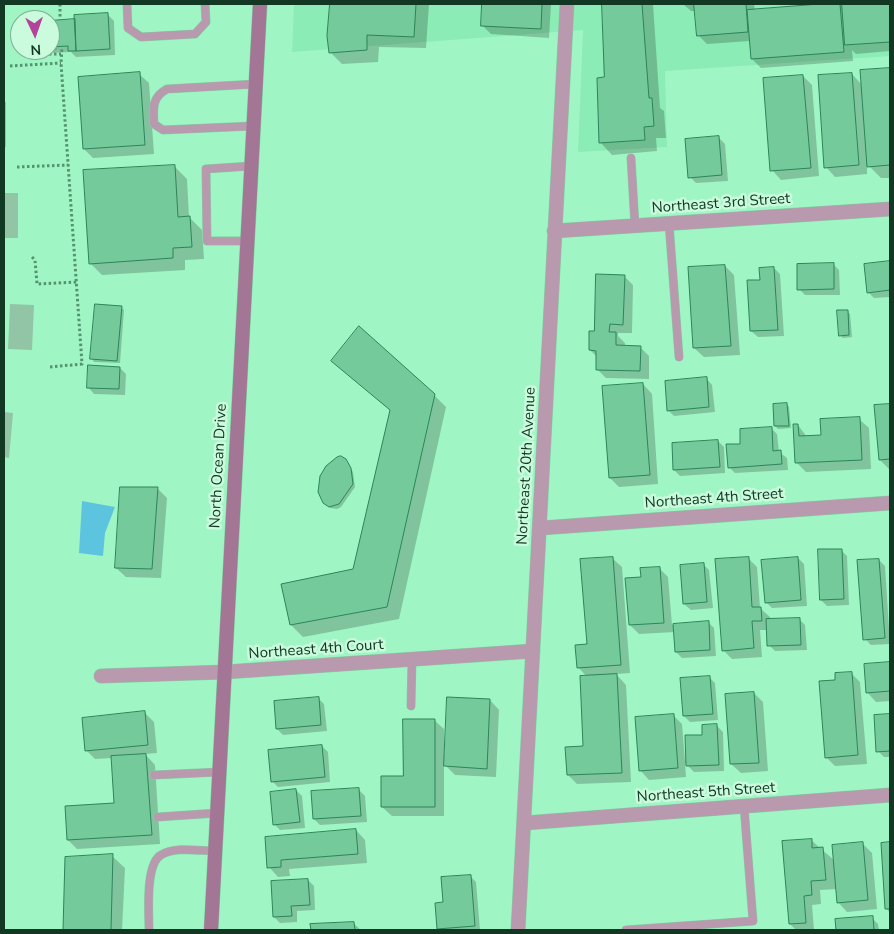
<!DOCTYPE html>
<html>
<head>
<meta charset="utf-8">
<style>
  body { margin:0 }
  #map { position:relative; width:894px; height:934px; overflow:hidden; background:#9ff6c4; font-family:"Nunito Sans",sans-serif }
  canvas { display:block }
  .frame { position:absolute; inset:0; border:5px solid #123723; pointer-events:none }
  .north { position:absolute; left:10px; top:10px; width:50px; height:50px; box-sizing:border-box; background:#c9fbdc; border:1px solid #80ad92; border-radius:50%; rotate:177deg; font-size:14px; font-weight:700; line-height:20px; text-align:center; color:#123723 }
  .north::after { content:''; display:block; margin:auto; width:18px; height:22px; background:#b5429b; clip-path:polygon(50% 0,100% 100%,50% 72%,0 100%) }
</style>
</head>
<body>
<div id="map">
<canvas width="894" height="934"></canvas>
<div class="frame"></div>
<div class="north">N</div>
</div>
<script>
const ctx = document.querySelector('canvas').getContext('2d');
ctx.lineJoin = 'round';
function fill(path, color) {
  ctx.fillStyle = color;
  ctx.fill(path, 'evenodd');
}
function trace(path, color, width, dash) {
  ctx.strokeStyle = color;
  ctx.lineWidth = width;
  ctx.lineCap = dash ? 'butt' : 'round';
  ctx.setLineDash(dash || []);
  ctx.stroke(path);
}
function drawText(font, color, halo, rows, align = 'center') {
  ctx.font = font + ' "Nunito Sans",sans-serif';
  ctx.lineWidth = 5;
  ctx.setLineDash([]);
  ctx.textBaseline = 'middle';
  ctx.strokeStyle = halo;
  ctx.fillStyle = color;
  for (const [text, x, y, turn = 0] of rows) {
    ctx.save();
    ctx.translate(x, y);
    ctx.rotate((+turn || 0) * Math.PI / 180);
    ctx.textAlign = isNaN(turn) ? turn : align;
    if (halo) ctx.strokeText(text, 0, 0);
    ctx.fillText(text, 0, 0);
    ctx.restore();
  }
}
fill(new Path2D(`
  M294 4H890V56L665 71 667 147 578 152 583 30 292 52Z`), '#8becb5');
fill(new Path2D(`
  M4 102H6V147H4Z
  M4 193H18V238H4Z
  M10 304 34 305 32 350 8 349Z
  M4 412 13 413 9 458 4 457Z`), '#91c5a6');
fill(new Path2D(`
  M82 501 115 507 105 533 103 556 79 553Z`), '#5dc4e0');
fill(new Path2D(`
  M331 4H429L426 48 379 47 378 62 342 64 330 52 328 36Z
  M483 4H551L549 38 491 34 482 25Z
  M603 4H653L660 108 664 111 666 138H656L657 151 612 155 600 142 605 78Z
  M683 4H754L755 11 835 4H840L843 7V4H890V51L856 54 852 50 853 61 761 68 752 59 750 41 707 44 698 35 696 11H691Z
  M108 15 114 21 115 55 76 57 71 52 47 53 44 50H50V22L76 21Z
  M890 69V178H881L867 164V174L835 177 826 167 852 74 862 85 861 71Z
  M139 74 149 83 154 154 93 158 84 149Z
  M803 76 812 85 819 176 781 180 772 170Z
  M719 138 725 144 728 181 696 183 690 177Z
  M174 166 187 179 189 217 202 230 204 259 185 260V270L102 275 90 263Z
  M890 263V297L874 298 868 292 866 265Z
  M833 264 839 270 840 295H805L799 289Z
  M725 266 734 275 740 355 704 357 694 348 689 268Z
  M774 268 780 274 784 336 758 337 751 331Z
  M624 276 633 285 632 333H618V336L625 343V347H640L649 356V379L606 378 597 369V357L590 350Z
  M121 307 124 310 120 363 94 362 92 359Z
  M847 311 850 314 852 337 843 338 840 335Z
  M333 361 434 395 446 407 399 619 303 637 291 625 354 570 391 411Z
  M120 368 126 374 125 395 94 394 88 387Z
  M706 378 712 385 715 412 674 416 668 410Z
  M643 384 652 394 658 484 619 487 610 478Z
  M787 404 789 407 791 428 778 429 775 426Z
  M890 405V469H889L880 460 875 406Z
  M859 419 869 428 871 469 806 472 797 463 798 425 807 437 822 436Z
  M771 428 777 434 779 452 787 458 788 470 735 473 729 467 742 445Z
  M718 441 724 447 725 473 680 476 674 470Z
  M345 460 353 472 355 487 341 507 337 509 330 508 327 505Z
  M158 489 167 498 161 578 126 577 116 568Z
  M841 550 847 556 849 605 827 606 821 600Z
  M612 558 622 567 630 673 616 674 626 685 631 782 577 784 568 775 585 747 587 677 578 667 588 645Z
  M748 558 757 567 760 608 770 617V620L799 619 805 625 807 650 775 651 769 645 768 630H760L762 657 732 659 723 650Z
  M798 558 804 564 807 606 772 608 766 602Z
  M879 560 885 566 890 644 871 645 865 639Z
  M703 564 709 570 713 608 691 610 684 604Z
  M659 568 668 577 672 625 708 622 714 628 716 656 682 658 676 652 675 632 639 634 630 625 643 578Z
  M890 663V701L876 702 867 692 865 665Z
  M851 673 860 682 867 764 835 766 826 757 836 681Z
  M709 677 715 683 718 720 690 722 684 716Z
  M754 693 763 702 768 771 741 773 731 764Z
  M318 698 324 704 327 731 283 735 277 729Z
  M490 700 499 710 496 777 455 775 444 764V816H392L382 807 404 777 434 720 444 729V754H446Z
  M145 713 154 722 157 753 145 754 155 765 160 844 77 849 68 840 115 804 112 758 95 759 86 750Z
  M673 715 682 724 685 761 704 736 717 726 723 732 724 771 694 772 685 763 686 777 649 780 640 770Z
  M890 715V757H884L878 751 875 716Z
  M322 746 328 752 330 782 278 787 272 781Z
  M296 790 302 796 305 828 280 830 274 824Z
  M359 790 365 796 367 822 320 825 314 819Z
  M356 830 365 840 367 863 289 869 290 876 278 877 269 867 266 838Z
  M811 840 834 860 862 843 872 853 877 909 847 912 838 902 837 889 820 890 821 904 812 905 814 930H796L790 924Z
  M890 843V913L886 908 882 844Z
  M112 856 125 868 122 930H65L67 858Z
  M470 876 476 882 480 930H440L438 928 444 903Z
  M308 880 314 886 315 910 297 911V922L280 923 274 917Z
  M872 918 878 924 879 930H837L836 920Z
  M353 923 361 930H312V926Z`), '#0003');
const building = new Path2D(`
  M330 4H416L414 37 367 35V50L329 53 327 36Z
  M482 4H542L541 29 481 26Z
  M602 4H642L649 98H652L654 126 644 127 645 140 599 143 597 78 604 77Z
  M694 4H746L748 32 697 36Z
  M820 4H840L844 52 751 59 747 10Z
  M842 4H890V42L845 45Z
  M108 13 110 49 76 51 74 15Z
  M75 19 76 51H68V46L50 47V21Z
  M890 68V165L867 167 860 70Z
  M140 72 145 145 83 149 78 77Z
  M852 73 859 165 824 168 818 75Z
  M803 75 811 168 770 171 763 78Z
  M719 136 722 175 688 178 685 139Z
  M175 165 178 217 190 216 192 247 173 248V258L89 264 83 170Z
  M890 261V290L867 293 864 264Z
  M834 263V289L797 290V264Z
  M725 265 731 346 693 348 688 267Z
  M774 267 778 330 750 331 747 280H760L759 268Z
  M596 274 625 275 623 325 610 324 609 332H616V345L641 346 640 371 596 370V351L589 350V331H594Z
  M95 304 122 306 117 361 90 359Z
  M837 310H848L849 335 839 336Z
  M359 326 435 394 387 607 290 625 281 584 353 569 390 410 331 361Z
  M88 365 120 367 119 389 87 388Z
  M707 377 709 407 667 411 665 381Z
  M643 383 650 475 609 478 602 386Z
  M787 403 789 426H774L773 404Z
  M890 404V459L879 460 874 405Z
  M860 417 862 460 795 463 793 424H798L799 436 821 435 820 419Z
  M772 427 773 451 781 450 782 464 728 468 726 444H740V429Z
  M718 440 720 467 673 470 672 443Z
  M341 456 346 459 351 468 353 484 339 504 329 507 323 503 318 492 320 476 326 466 337 457Z
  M120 487H158L152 569 115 568Z
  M818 549H842L844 599 820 600Z
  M613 557 621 665 577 668 575 645 587 644 580 559Z
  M749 557 752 607H761L762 621H752L754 648 722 651 715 559Z
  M798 557 801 600 765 603 761 560Z
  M879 559 885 638 863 640 857 560Z
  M704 563 707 602 683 604 680 565Z
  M660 567 664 623 629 625 625 578 641 577 640 568Z
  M800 618 801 645 767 646 766 619Z
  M709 621 710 650 675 652 673 624Z
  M890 662V691L866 693 864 664Z
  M852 672 858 755 825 758 819 681 835 680V673Z
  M617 674 622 773 567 775 565 747 583 746 580 676Z
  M710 676 713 714 683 716 680 678Z
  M754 692 759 763 730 764 725 694Z
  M319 697 321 725 276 729 274 701Z
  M447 697 490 699 487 769 444 766Z
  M145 711 148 745 85 751 82 718Z
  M674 714 678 768 639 771 635 717Z
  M890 714V751L876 752 874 715Z
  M403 719H435V807H381V776H403Z
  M717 724 719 765 686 766 685 735H702V725Z
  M322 745 325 777 271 782 268 750Z
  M146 754 152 835 67 840 65 806 114 803 111 756Z
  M359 788 361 816 313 819 311 791Z
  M296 789 300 822 273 825 270 792Z
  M356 829 358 854 281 860V867L267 868 265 837Z
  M812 839V848L823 847 826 880 811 881 812 895 804 896 806 923 789 924 782 841Z
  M863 842 868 900 837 903 832 845Z
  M890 842V909H885L881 843Z
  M113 854 111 930H63L65 857Z
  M471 875 475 926 437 929 435 903 443 902 441 877Z
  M308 879 310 905 291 906 292 916 273 917 271 881Z
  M873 916 874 930H836L835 919Z
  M354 922 355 930H311L310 924Z`);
fill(building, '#74ca9a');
trace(building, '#2b8559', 1);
const service = new Path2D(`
  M127 4 128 28 141 37 195 34 206 22 205 4
  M253 126 163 130 154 124C153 108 152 97 167 89L256 84
  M631 158 635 226
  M669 223 679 357
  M247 241H207L206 169 251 166
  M411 706 412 659
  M154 775 220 772
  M158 817 217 813
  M149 930C149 913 145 864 161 855 175 846 200 851 215 851
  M626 930 753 921 744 806`);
const minor = new Path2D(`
  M554 231 890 209
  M541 528 890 503
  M101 676 225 672 533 651
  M525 823 890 795
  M518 930 567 4`);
const secondary = new Path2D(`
  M211 930 260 4`);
trace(service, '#83d0a4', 9);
trace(minor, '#83d0a4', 15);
trace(secondary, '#83d0a4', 15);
trace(new Path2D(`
  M60 4V20
  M55 47V50H43V54H61
  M10 66 61 63
  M17 167 68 165
  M32 257 35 260 37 284 77 282
  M50 367 82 364 61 63 62 47`), '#559270', 3, [2.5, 2.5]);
trace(service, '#b899ae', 8);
trace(minor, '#b899ae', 14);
trace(secondary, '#a37695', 14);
drawText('15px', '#123723', '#c9fbdc', [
  ["Northeast 3rd Street",721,204,-4],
  ["North Ocean Drive",219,466,-87],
  ["Northeast 20th Avenue",527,466,-87],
  ["Northeast 4th Street",714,499,-4],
  ["Northeast 4th Court",316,650,-4],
  ["Northeast 5th Street",706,793,-4]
]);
</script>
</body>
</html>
